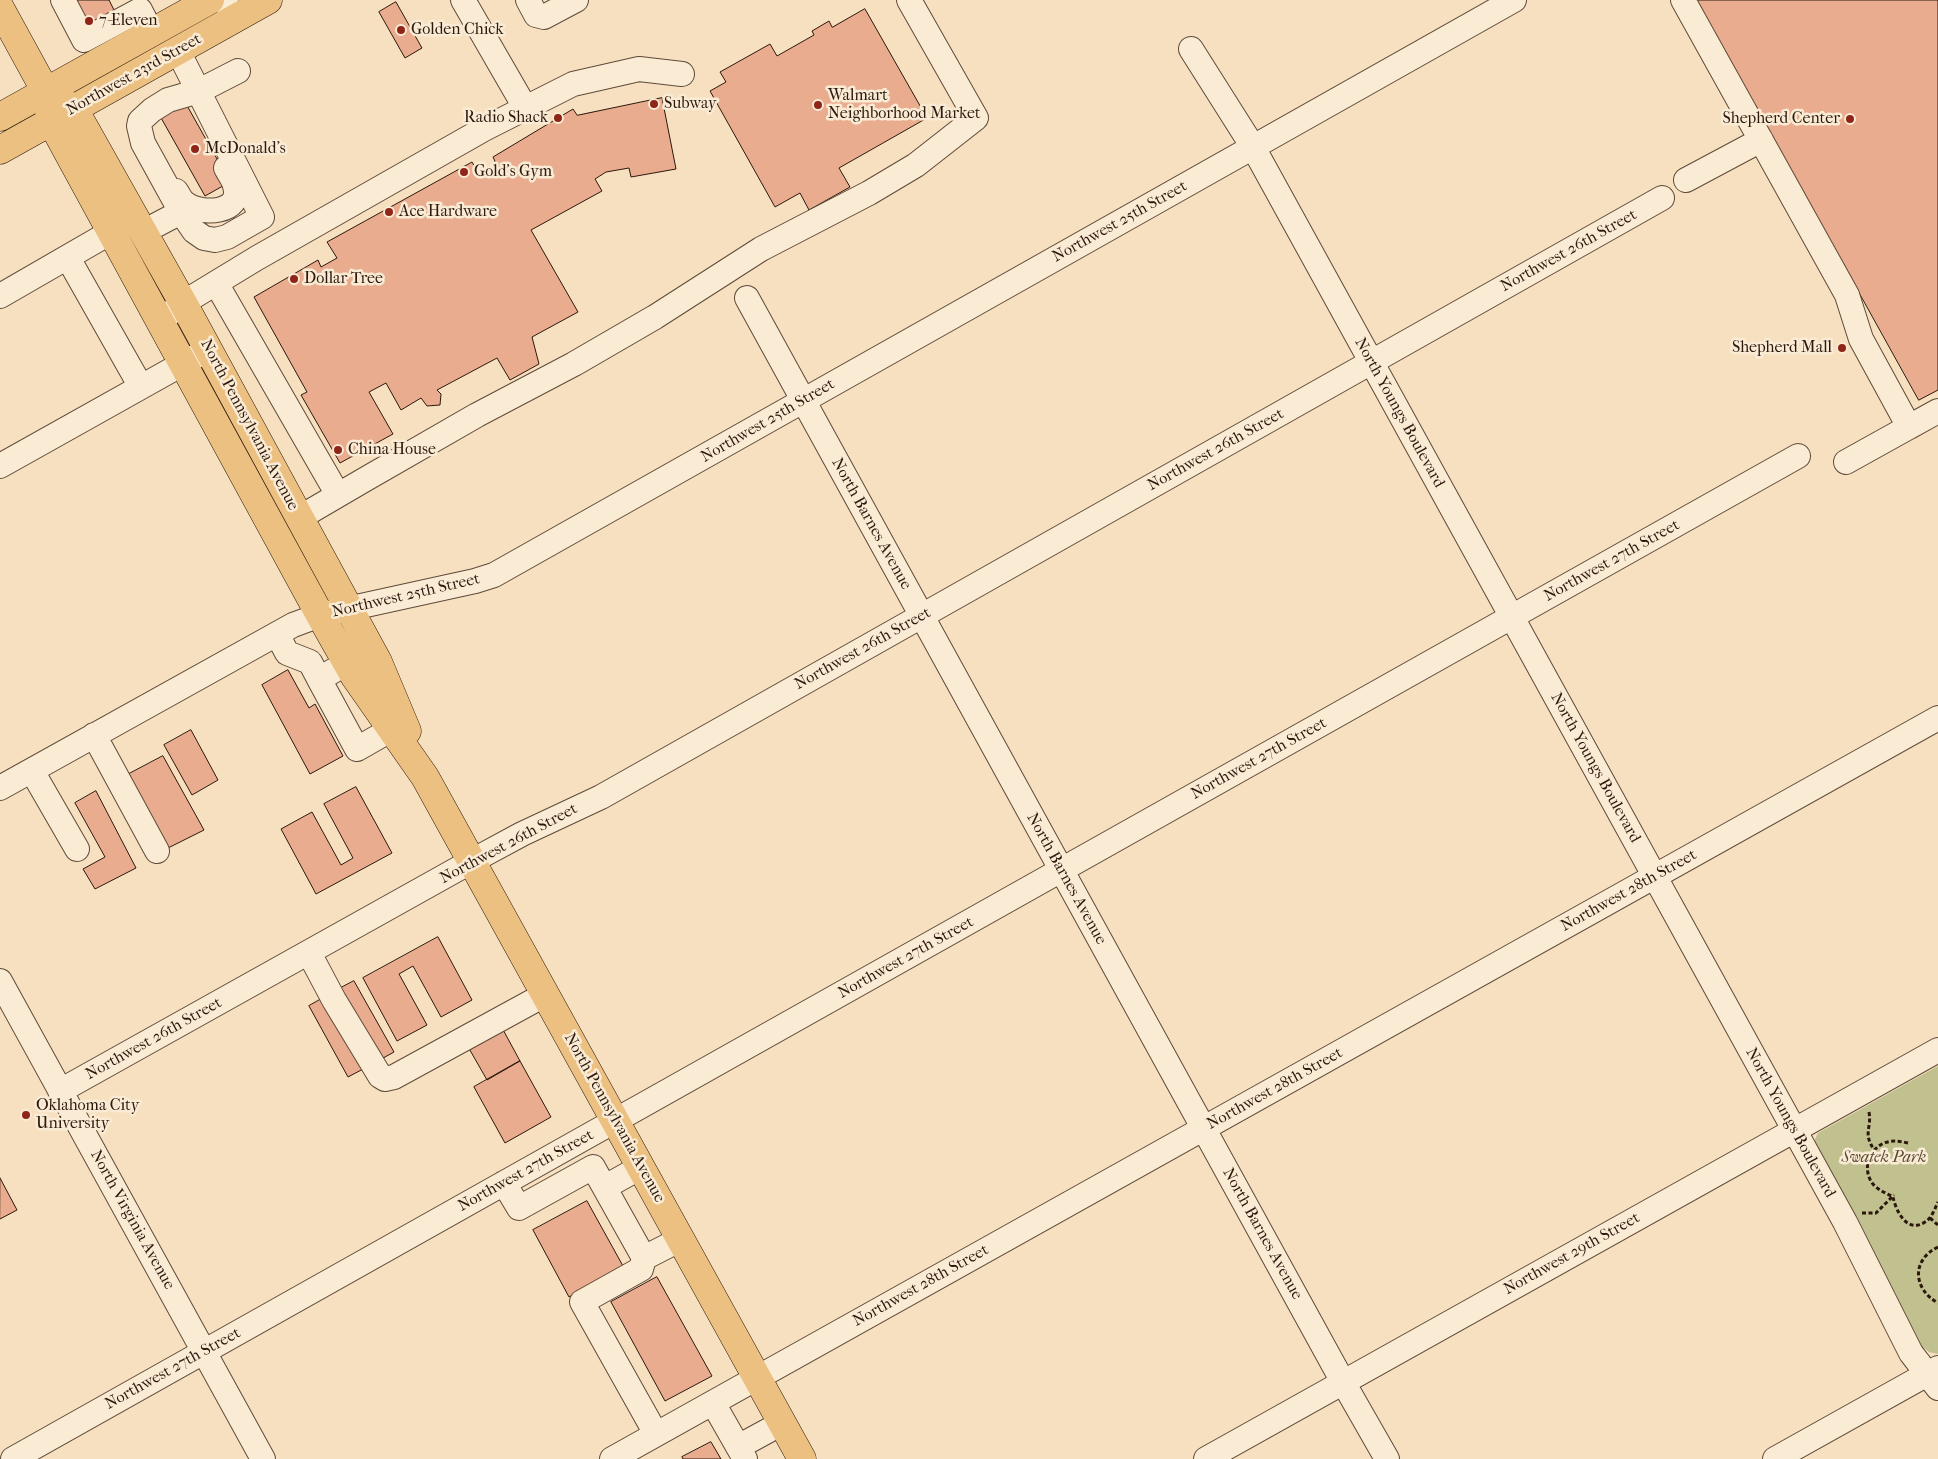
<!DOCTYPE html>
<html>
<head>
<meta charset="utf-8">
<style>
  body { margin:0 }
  canvas { display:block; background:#f7e0bf }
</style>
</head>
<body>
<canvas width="1938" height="1459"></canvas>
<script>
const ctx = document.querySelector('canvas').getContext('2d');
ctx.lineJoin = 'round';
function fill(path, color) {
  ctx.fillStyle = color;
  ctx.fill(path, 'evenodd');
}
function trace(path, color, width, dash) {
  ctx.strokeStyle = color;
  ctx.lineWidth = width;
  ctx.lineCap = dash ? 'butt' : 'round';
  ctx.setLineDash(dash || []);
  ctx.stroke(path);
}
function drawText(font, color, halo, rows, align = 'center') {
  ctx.font = font + ' "IM FELL French Canon",serif';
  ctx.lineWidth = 5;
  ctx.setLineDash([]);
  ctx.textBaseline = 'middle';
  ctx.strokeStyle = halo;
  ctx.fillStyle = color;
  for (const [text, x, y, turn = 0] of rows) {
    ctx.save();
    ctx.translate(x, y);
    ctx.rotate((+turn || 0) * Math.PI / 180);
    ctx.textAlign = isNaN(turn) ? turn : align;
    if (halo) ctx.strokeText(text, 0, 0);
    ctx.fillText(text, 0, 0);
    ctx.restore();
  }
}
fill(new Path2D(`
  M1938 1066V1354L1929 1352 1920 1345 1813 1143 1818 1133Z`), '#c1c18f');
const building = new Path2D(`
  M75 0H109L117 16 90 29Z
  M1697 0H1938V390L1919 400Z
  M396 2 422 48 405 58 379 12Z
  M865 9 927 118 839 168 850 187 809 210 800 193 775 207 710 91 726 82 720 72 770 44 777 56 814 35 812 31 829 21 832 27Z
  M662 98 676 169 631 177 629 168 606 172 595 179 602 191 531 230 578 312 532 337 539 364 510 380 497 358 437 390 441 394 440 405 427 406 421 398 401 410 386 383 369 392 393 434 340 463 301 395 307 392 254 297 318 260 321 267 337 258 327 242 472 162 481 177 498 168 493 157 573 109 577 115Z
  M185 102 230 182 205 196 160 116Z
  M288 670 309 708 315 704 343 756 310 774 262 685Z
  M191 730 218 780 192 795 164 745Z
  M163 756 204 830 168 848 129 774Z
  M356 787 392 853 316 894 281 829 312 812 341 865 353 858 324 804Z
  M96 791 136 868 95 889 83 869 105 857 75 803Z
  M438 937 472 1000 441 1017 413 966 399 974 427 1025 397 1041 363 978Z
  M354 981 394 1052 376 1062 337 990Z
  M325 997 365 1068 348 1077 309 1006Z
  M501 1026 520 1061 487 1080 467 1045Z
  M520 1061 551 1117 505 1143 474 1087Z
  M0 1178 17 1210 0 1219Z
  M587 1201 623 1266 569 1297 533 1230Z
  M657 1277 712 1376 665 1401 611 1302Z
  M711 1442 721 1459H683L682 1457Z`);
fill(building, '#e9ac8f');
trace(building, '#2c180c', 1);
const minor = new Path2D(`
  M63 0 84 40 140 10 152 33
  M225 0 234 19
  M463 0 519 97 524 110
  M528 0 536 15 544 17 576 0
  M1683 0 1847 295 1861 339 1909 427 1938 411
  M1191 49 1253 147 1845 1222 1911 1353 1938 1388
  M178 51 262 217 227 237 215 240 204 238 194 231 181 212 143 143 139 126 140 121 152 110 168 100 199 91 238 71
  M1686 180 1761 140
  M176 191C179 195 181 201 186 204 201 215 243 214 235 186 234 180 229 174 226 168
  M143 232 181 212
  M68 258 141 387
  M216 283 338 495
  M0 296 111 232
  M747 298 1343 1382 1387 1459
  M160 321 183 303 257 258 484 129 573 84 639 69 682 74
  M1846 462 1909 427
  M0 466 200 354
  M299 518 364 480 477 415 574 364 655 317 761 249 869 193 916 165 976 118 909 0
  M277 634 287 653 310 662 319 679
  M347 663 319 679 357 749 392 729
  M94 735 157 851
  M32 771 77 849
  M0 788 293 625 320 615 475 581 494 575 1514 0
  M309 953 334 1000 380 1076 385 1079 394 1077 546 994
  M0 981 263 1459
  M60 1091 472 861 522 834 601 797 1662 198
  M504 1183 519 1208 593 1167 644 1258
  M605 1187 641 1167
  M713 1403 745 1459
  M656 1434 582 1302 641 1269 644 1258 681 1239
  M738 1447 782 1423
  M13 1459 1798 456
  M612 1459 1938 718
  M1206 1459 1938 1050
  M1775 1459 1938 1368`);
const major = new Path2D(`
  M0 8 46 92 51 121 66 149 320 615 355 677 425 777 802 1459
  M46 92 74 109 183 303 378 662 407 731
  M0 117 210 0
  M0 150 268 0`);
trace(minor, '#5f4a39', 26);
trace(major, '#2c180c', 29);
trace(new Path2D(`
  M1869 1112C1872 1129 1862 1133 1875 1151
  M1908 1143C1900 1141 1892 1140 1884 1143 1868 1150 1862 1170 1873 1184 1878 1190 1886 1193 1893 1197 1896 1211 1907 1234 1925 1222 1932 1218 1935 1208 1938 1202
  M1862 1213H1876L1894 1195
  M1930 1218 1938 1225
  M1938 1247C1911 1260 1913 1289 1938 1303`), '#2c180c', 3, [4, 2.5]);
trace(minor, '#faebd5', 24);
trace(major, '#ecc080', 28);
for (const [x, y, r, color] of [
  [89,21,5,"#8f2418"],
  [401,30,5,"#8f2418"],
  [654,104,5,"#8f2418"],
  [818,105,5,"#8f2418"],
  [558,118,5,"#8f2418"],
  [1850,119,5,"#8f2418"],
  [195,149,5,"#8f2418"],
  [464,172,5,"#8f2418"],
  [389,212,5,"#8f2418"],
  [294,279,5,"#8f2418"],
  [1842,348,5,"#8f2418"],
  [338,450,5,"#8f2418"],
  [26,1115,5,"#8f2418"]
]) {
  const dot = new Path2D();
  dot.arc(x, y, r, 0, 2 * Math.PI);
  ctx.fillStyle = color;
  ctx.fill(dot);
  trace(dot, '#faebd5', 2);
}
drawText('16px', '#2c180c', '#faebd5', [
  ["7-Eleven",99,21],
  ["Golden Chick",411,30],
  ["Walmart",828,96],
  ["Neighborhood Market",828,114],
  ["Subway",664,104],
  ["Radio Shack",548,118,"right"],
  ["Shepherd Center",1840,119,"right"],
  ["McDonald's",205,149],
  ["Gold's Gym",474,172],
  ["Ace Hardware",399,212],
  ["Dollar Tree",304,279],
  ["Shepherd Mall",1832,348,"right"],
  ["China House",348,450],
  ["Oklahoma City",36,1106],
  ["University",36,1124]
], 'left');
drawText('16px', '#2c180c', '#faebd5', [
  ["Northwest 23rd Street",134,75,-29],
  ["Northwest 25th Street",1120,222,-29],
  ["Northwest 26th Street",1569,251,-29],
  ["North Youngs Boulevard",1399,413,61],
  ["Northwest 25th Street",768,421,-30],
  ["North Pennsylvania Avenue",249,425,62],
  ["Northwest 26th Street",1216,450,-29],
  ["North Barnes Avenue",871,524,61],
  ["Northwest 27th Street",1612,561,-29],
  ["Northwest 25th Street",406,596,-13],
  ["Northwest 26th Street",863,649,-29],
  ["Northwest 27th Street",1259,759,-29],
  ["North Youngs Boulevard",1595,768,61],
  ["Northwest 26th Street",509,844,-28],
  ["North Barnes Avenue",1066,879,61],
  ["Northwest 28th Street",1629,891,-29],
  ["Northwest 27th Street",906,958,-29],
  ["Northwest 26th Street",154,1039,-29],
  ["Northwest 28th Street",1275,1089,-29],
  ["North Pennsylvania Avenue",614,1118,61],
  ["North Youngs Boulevard",1790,1123,61],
  ["Northwest 27th Street",526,1171,-29],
  ["North Virginia Avenue",132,1220,61],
  ["North Barnes Avenue",1262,1234,61],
  ["Northwest 29th Street",1572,1254,-29],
  ["Northwest 28th Street",921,1286,-29],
  ["Northwest 27th Street",173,1369,-29]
]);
drawText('italic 16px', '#594b33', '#faebd5', [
  ["Swatek Park",1884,1158]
]);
</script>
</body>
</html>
